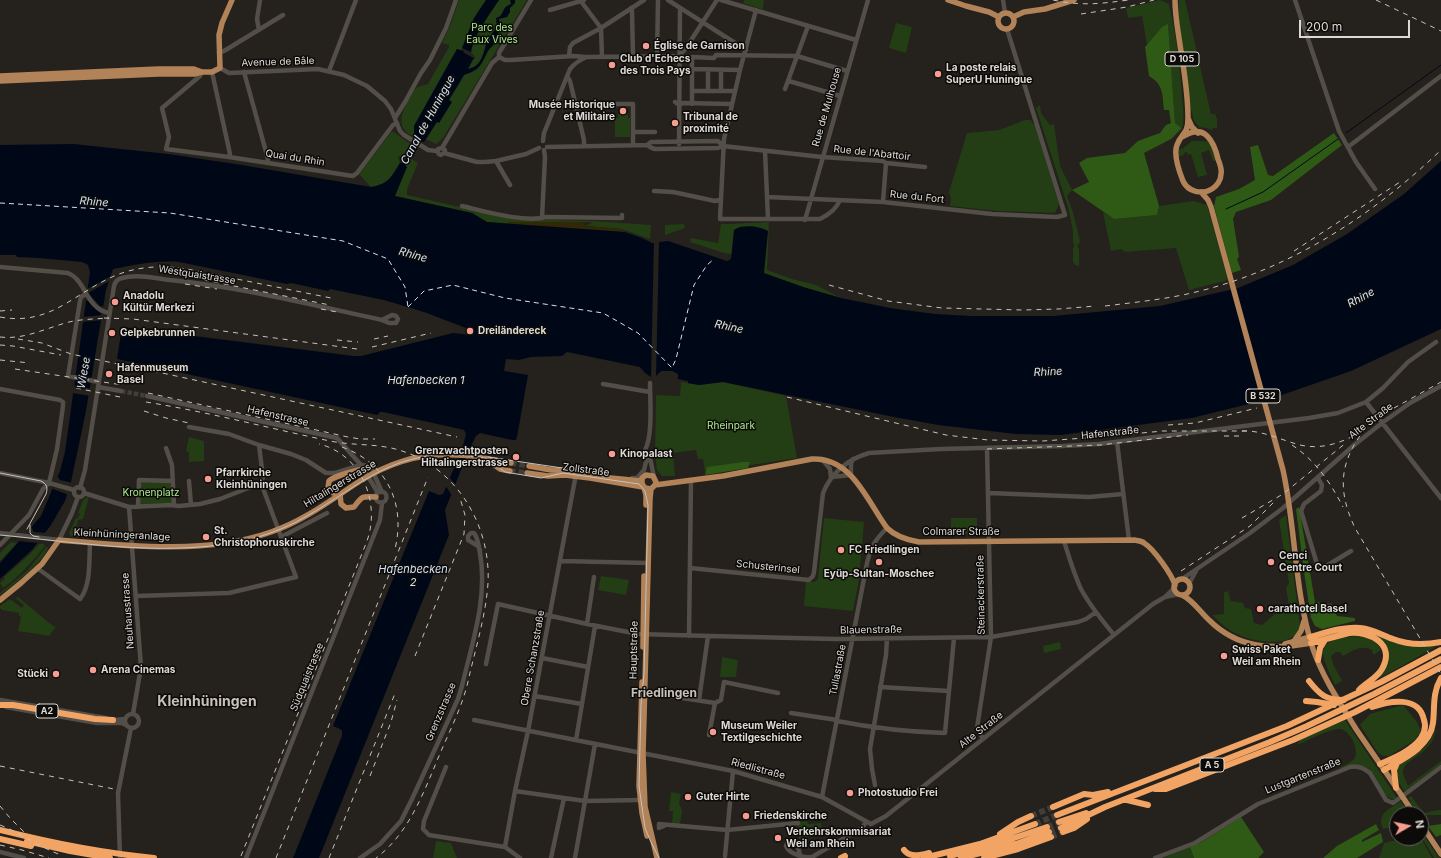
<!DOCTYPE html>
<html>
<head>
<meta charset="utf-8">
<style>
  body { margin:0 }
  #map { position:relative; width:1441px; height:858px; overflow:hidden; background:#25211c; font-family:Inter,sans-serif }
  canvas { display:block }
  .north { position:absolute; left:1389px; top:806px; width:40px; height:40px; box-sizing:border-box; background:#0d0b09; border:1px solid #605e5b; border-radius:50%; rotate:81deg; font-size:11px; font-weight:700; line-height:16px; text-align:center; color:#dddad6 }
  .north::after { content:''; display:block; margin:auto; width:14px; height:18px; background:#f59c93; clip-path:polygon(50% 0,100% 100%,50% 72%,0 100%) }
  .scale { position:absolute; left:1299px; top:20px; width:111px; height:18px; box-sizing:border-box; border:2px solid #dddad6; border-top:0; padding-left:5px; font-size:12px; line-height:14px; white-space:nowrap; color:#dddad6; -webkit-text-stroke:3px #0d0b09; paint-order:stroke }
</style>
</head>
<body>
<div id="map">
<canvas width="1441" height="858"></canvas>
<div class="north">N</div>
<div class="scale">200 m</div>
</div>
<script>
const ctx = document.querySelector('canvas').getContext('2d');
ctx.lineJoin = 'round';
function fill(path, color) {
  ctx.fillStyle = color;
  ctx.fill(path, 'evenodd');
}
function trace(path, color, width, dash) {
  ctx.strokeStyle = color;
  ctx.lineWidth = width;
  ctx.lineCap = dash ? 'butt' : 'round';
  ctx.setLineDash(dash || []);
  ctx.stroke(path);
}
function drawText(font, color, halo, rows, align = 'center') {
  ctx.font = font + ' Inter,sans-serif';
  ctx.lineWidth = 3;
  ctx.setLineDash([]);
  ctx.textBaseline = 'middle';
  ctx.strokeStyle = halo;
  ctx.fillStyle = color;
  for (const [text, x, y, turn = 0] of rows) {
    ctx.save();
    ctx.translate(x, y);
    ctx.rotate((+turn || 0) * Math.PI / 180);
    ctx.textAlign = isNaN(turn) ? turn : align;
    if (halo) ctx.strokeText(text, 0, 0);
    ctx.fillText(text, 0, 0);
    ctx.restore();
  }
}
fill(new Path2D(`
  M459 0H486L474 18 468 34 461 51 457 49 414 126V137C395 128 401 114 409 99 411 96 413 91 416 88 419 86 424 85 428 84L449 47V45L442 43 450 26Z
  M499 0H527L443 138 436 144 426 139 437 121 439 123 451 101 449 100 475 57 471 52C474 35 489 15 499 0Z
  M744 0H764L763 9 774 13 743 3Z
  M1160 0 1169 4C1176 35 1180 65 1182 97 1183 107 1185 119 1182 128L1175 123 1168 25 1162 27 1147 45 1142 16 1128 18 1126 8Z
  M1179 0H1185L1211 114H1215L1217 119V128H1213L1212 130 1202 127 1200 128 1194 121 1191 109 1178 14Z
  M896 23 912 27 906 53 889 48Z
  M1040 105 1041 113 1050 125 1054 124 1060 166 1072 190 1067 196 1073 212 1080 241 1079 244H1077L1079 250V266L1075 265 1073 262V248L1074 247V244L1073 243V231L1068 207 1036 108Z
  M618 114 628 115V118H630V137H615V118H618Z
  M1025 120H1031L1033 124 1034 123 1059 204 1055 213 997 211 950 206 951 199 949 192 967 133 999 130Z
  M392 131 412 145 407 155 398 157 400 163C391 177 389 184 371 187L359 174Z
  M1192 141C1199 140 1204 142 1210 141L1217 160 1213 161 1209 150 1201 153 1207 175 1198 177 1191 154 1188 155 1187 152 1184 153V155L1178 157V149H1182Z
  M410 158 418 163 407 189V195L513 219 595 221 651 225 650 239 622 229 586 226 593 222H508V224L487 222 472 213 394 196 405 166Z
  M1193 201 1207 205 1228 280 1189 290 1176 248 1125 252 1121 249 1111 251 1103 212 1114 219 1157 215 1159 206Z
  M769 222 767 270 792 279 816 285 841 298 803 287 763 273 768 231 734 230 732 254 724 253 690 242 691 238 718 243 721 224H729Z
  M684 224 685 228 665 235V225Z
  M681 382 699 385 724 382 786 396 797 458 705 472 703 459H698L696 450 673 453 675 476H662L657 470 655 455 656 395 680 396Z
  M189 437 204 441V461L189 462V452L186 451Z
  M142 482H169L171 485 172 503 140 504 141 484Z
  M87 497H89L83 519 78 520 75 531H79L78 537 71 536 69 533 76 518H78L80 513H78L83 500Z
  M1286 515 1300 625C1296 650 1253 642 1237 634 1227 630 1220 622 1212 615L1224 614V592L1228 591 1231 601 1243 603 1245 608 1251 609 1254 623 1262 625 1276 613 1290 611 1286 588 1289 583 1279 520Z
  M824 518 864 522 859 580 853 611 804 606 806 582H814L818 579Z
  M951 518H977V532L973 534H951Z
  M11 542 17 543 0 561V553Z
  M39 544H43L45 546C32 562 20 576 3 588L0 583 5 579 4 577 30 554Z
  M46 547H48C46 560 12 586 0 595V593L28 570Z
  M601 576 629 580 626 595 598 590Z
  M18 597 53 626 56 627 50 634 51 636 18 631 21 617 19 616V613L2 610 0 608V606L10 599 22 608 24 605 15 598Z
  M1356 629C1366 630 1374 633 1383 637 1401 644 1420 648 1439 645L1380 678 1378 677C1398 649 1380 628 1349 631V630Z
  M1356 636C1367 637 1376 640 1381 650L1373 655 1372 650C1362 644 1352 651 1343 656L1340 652H1336L1331 656 1333 664 1342 681 1335 685C1320 651 1312 641 1356 636Z
  M1060 642 1061 649 1044 653 1043 646Z
  M722 657 738 660 736 677H720Z
  M1403 705 1417 722 1421 731 1415 740 1389 756H1383L1378 753 1360 725 1370 714Z
  M1345 720 1397 798 1395 800C1378 798 1379 766 1360 766 1354 765 1347 768 1341 769L1340 767C1345 765 1350 763 1354 759 1360 751 1351 731 1340 729 1332 728 1306 741 1297 745L1300 740Z
  M1436 728C1434 755 1404 758 1403 771 1403 776 1407 782 1408 786L1441 761V764L1405 792C1402 787 1398 783 1397 776 1395 761 1416 755 1425 747 1430 742 1433 735 1436 728Z
  M671 792 681 794 679 803 682 811 680 824H672L673 811H669Z
  M1411 796 1424 813 1438 810H1441V815H1424L1425 820H1422L1421 814H1418L1410 802 1411 801 1408 798Z
  M1401 801 1410 814H1397V826L1383 829C1376 813 1389 810 1401 801Z
  M807 821 808 824 821 823 822 834C814 835 807 838 799 839L797 822Z
  M1421 831 1439 858H1434L1421 836Z
  M1405 838H1421L1432 858H1379L1384 843Z
  M436 841 451 843 457 858H433Z
  M1190 847 1194 858H1162Z`), '#233d15');
fill(new Path2D(`
  M1168 24 1175 123 1182 128 1171 139 1144 153 1159 206 1157 215 1114 219 1072 190 1089 182 1079 163 1087 158 1125 153 1138 141 1160 133 1166 125 1171 123 1169 110H1164C1162 94 1164 85 1149 76L1145 47 1162 27Z
  M1334 133 1342 145 1271 200 1236 212 1233 219 1239 257 1237 259 1241 270 1232 273 1214 206 1216 197 1239 189 1255 180 1250 147 1258 145 1268 175 1273 176Z
  M743 462H750L748 468 705 475 707 467Z
  M1299 507 1315 602 1332 604 1337 616 1355 618V621L1322 629 1315 626 1311 618 1304 572 1296 509Z
  M1241 817 1264 852 1258 858H1194L1190 847 1200 843Z
  M1376 824 1379 830 1362 840V842L1381 833 1383 842 1357 858H1323L1337 846Z
  M1441 824V835L1436 837 1428 826Z`), '#2f5a16');
fill(new Path2D(`
  M508 222H582L586 226 622 229 625 230V232L508 224Z`), '#312807');
fill(new Path2D(`
  M486 0H499C489 15 474 35 471 52L462 48 474 18Z
  M510 0H515V3L510 8V12L507 17 499 19 501 30 498 33 495 40 493 41 494 44C492 47 490 48 488 51 481 65 480 70 464 75L449 100 452 102 439 123 437 122 424 142 420 141 405 165 407 167 395 196 472 213 487 222 625 232 642 238 652 243 668 241 727 261 731 259 734 230C742 224 759 226 768 231L764 273 803 287 841 298 890 308 935 314 972 316H1053L1160 306 1238 288 1293 265 1347 234 1404 194 1441 161V329L1351 371 1273 398 1192 418 1061 435 1016 434 938 425 894 417 723 382 699 385 688 383V381L678 379V374L672 371H661L656 376 651 377 645 373 640 367 567 352 562 356 531 357 519 360 506 359 504 371 528 375 517 437 516 440H512L480 433 476 436 469 450 445 510 449 535 319 858H293L342 736V731L340 729 333 726C365 647 397 569 429 491L439 495 443 494 462 449 466 434 464 430 460 429 383 412H380L377 415 117 359 122 327 354 356H361L453 333 472 335 474 331 472 327 466 328 424 312 384 300 330 289 328 291 291 283 287 284 179 262C156 260 135 265 113 269L106 290 86 411 71 482 65 501 51 525 32 550 0 579V563L41 516 60 471 65 452 90 272 88 265 82 262 39 258 17 257 16 255H0V145L74 144 168 154 242 165 371 187C389 184 391 177 400 163L403 164 418 139 414 137V126L457 49 464 51 463 52 475 59H473L468 69C482 66 483 54 487 41H490V36L497 27 496 18C505 16 500 8 511 4Z`), '#000818');
fill(new Path2D(`
  M659 240 656 377H651L654 241Z
  M113 275 111 280 88 293 100 306 105 307 103 320 82 322 83 317 102 315 88 301 85 300 87 289Z
  M73 385 92 389 91 396 72 393Z
  M56 475 60 480 73 483 69 495 53 489Z
  M448 476 457 486 453 497 445 485Z
  M32 527 33 531 34 532 47 533 39 543 17 541 25 533Z`), '#25211c');
trace(new Path2D(`
  M1346 133 1441 65
  M1226 209 1263 192 1338 139`), '#000818', 1);
trace(new Path2D(`
  M0 203 170 213 343 241 388 259 405 287 408 307
  M408 307 424 291 453 285 505 298 603 313 638 333 672 368 676 359 694 285 707 265 714 259`), '#d3e3f3', 1, [5, 4]);
trace(new Path2D(`
  M121 391 147 396`), '#413d38', 4.5, [4.5, 2]);
trace(new Path2D(`
  M511 463 529 466
  M510 471 527 473`), '#413d38', 5.5, [5.5, 3]);
trace(new Path2D(`
  M1031 816 1053 807
  M1035 824 1057 815
  M1047 827 1059 822
  M1049 832 1061 828
  M1051 837 1063 832`), '#413d38', 6, [6, 3]);
trace(new Path2D(`
  M580 0 601 28 602 57
  M668 0 746 50
  M721 0 856 40
  M1003 0 1005 13
  M1295 0 1339 131 1356 162 1375 189
  M631 8 632 11 633 57
  M550 10 584 0
  M756 10 740 70 724 139 720 219H820C828 215 837 208 840 200
  M259 30 257 19 260 0
  M219 53 224 51 283 15
  M569 56 570 47 573 43 601 28 644 0
  M679 56 686 48 717 0
  M499 57 505 60H511L573 56 586 57
  M499 57V53L531 0
  M657 57 658 0
  M220 68 229 73 318 69 344 75 367 86 385 101 391 109 400 131 404 135 428 150 437 151 438 149 442 148 445 150 444 153
  M692 69 740 70
  M329 71 356 0
  M202 72 200 76 162 108 169 137 166 149 229 157 353 176 357 173 393 125 397 123
  M212 72 230 154 229 157
  M244 72 268 159 267 162
  M567 76 570 81 584 140V146
  M789 81 840 96
  M785 89 808 26
  M692 91H734
  M708 91V70
  M721 91V70
  M675 102 679 105 683 103 731 104
  M692 104V57L714 58 716 55 797 56 847 71
  M556 105 560 106 576 104H633V145
  M395 118 405 102 421 73 430 60 446 28 456 0
  M633 132H655
  M543 141 544 133 570 69C575 63 579 60 587 57L679 56
  M679 144 680 8
  M647 145 652 148 655 149 718 148 723 146 822 157 883 161 886 163 925 167
  M547 147 647 145 651 142 718 141 723 146
  M1348 147 1441 76
  M442 148 492 63 499 57
  M437 151 439 154 441 155 444 153 477 162H485L496 161 526 154 539 148
  M765 151 768 219
  M496 161 510 185
  M654 191 673 192 715 201 720 200
  M767 197 883 202 992 214 1057 217 1065 215 1007 29
  M883 202 886 163
  M462 206C484 211 524 223 546 217L622 218V215
  M542 218 545 157 544 150
  M805 220 868 0
  M0 267 68 273C86 280 86 309 109 313
  M86 294 81 297 80 301 68 376 99 382
  M650 383C650 400 653 436 645 450L650 458 654 477
  M603 384 650 392
  M98 387 121 391
  M0 389 60 400 63 402V406L57 449 49 483 43 489 29 515 0 545
  M147 396 337 438 361 465 378 493
  M1366 402 1441 498
  M189 427 229 434 259 445 291 454 306 460 326 473H335L361 465 368 466 371 468 382 492
  M1117 442 1129 540
  M259 445 263 477 261 483
  M166 448 172 465 174 506
  M822 459 830 469 831 478
  M0 473 49 483 74 490
  M832 477 851 475V464L853 459
  M632 478H637L644 470 647 458
  M1318 478 1322 485 1321 491 1304 504 1301 511 1317 564 1319 567 1323 568 1351 551
  M189 481 191 505
  M74 492a5 5 0 1 1 10 0a5 5 0 1 1-10 0Z
  M80 488 85 470 114 286C115 282 117 279 122 278 136 274 155 278 170 280 241 287 312 305 382 320L389 323H396L398 319 396 316 392 315 382 320
  M375.5 497a5.5 5.5 0 1 1 11 0a5.5 5.5 0 1 1-11 0Z
  M84 493 129 507 170 505 179 506 200 504 220 499 261 483
  M989 493 1089 497 1123 494
  M129 507 141 667 133 714
  M138 507 139 480 173 481
  M0 533 59 540 72 513 78 497
  M281 537 327 513
  M1064 541C1069 557 1074 574 1081 589 1090 606 1102 620 1114 635
  M560 561 648 563
  M37 568 80 599C91 586 89 560 90 543
  M690 568 809 580 813 576 814 572 823 493C831 473 848 459 869 453L941 449 1063 446 1099 444 1309 418 1338 413 1366 402 1383 388 1408 362 1436 342
  M1182 579 1250 533 1283 508 1353 446 1382 423 1410 403 1441 386
  M1190 586V582L1196 571
  M136 596 229 593 296 577 261 483
  M1165 597 1179 594
  M587 624 594 577
  M689 636 691 480
  M542 658 588 667
  M486 664 498 604 587 624 638 634 710 636 835 639 991 637 1078 622 1086 619 1096 612
  M880 687 949 691
  M643 692 715 703 721 700 724 682 778 693
  M535 696 582 704
  M0 700 106 718
  M699 700 708 636
  M6 707 97 723H122L126 725
  M791 713 837 720
  M125 721a7 7 0 1 1 14 0a7 7 0 1 1-14 0Z
  M113 720 125 719
  M474 720 733 771 822 797 871 824 886 816 1153 604 1165 597 1175 587
  M837 721C873 728 909 732 945 733L954 638
  M709 735 715 703
  M983 739 977 728 991 637 987 448
  M576 740 595 626
  M446 767 424 821 423 829 429 835 505 847 520 858
  M875 785 872 769 870 749 886 655 887 638
  M515 791 585 801 640 800
  M822 797 867 563C871 546 875 540 887 528
  M666 825 659 828V824L727 830 798 823
  M505 847 515 791 528 731 576 474
  M0 852 24 858
  M800 855 797 843 793 841 788 842 786 846C789 854 804 858 812 857L862 828 866 822
  M725 856 733 771
  M120 858 118 793 131 728
  M246 858 380 520 382 503
  M360 858 380 844 401 821 412 799 458 699 462 686C472 643 488 598 480 553 479 547 478 538 474 533H471L468 536V540L478 546 480 550
  M551 858 564 798
  M575 858 595 744
  M1155 858 1195 843 1258 804 1350 767C1358 765 1364 768 1370 773L1386 800 1393 803 1408 792 1441 767`), '#534e48', 4.5);
trace(new Path2D(`
  M948 0 966 6 989 12 999 17
  M1175 0C1175 16 1178 30 1180 45 1184 69 1188 94 1188 118 1188 135 1182 132 1177 145 1173 155 1179 171 1183 181 1188 192 1202 195 1212 189 1217 186 1221 180 1221 174 1222 170 1220 164 1218 159 1214 142 1205 123 1184 136
  M998 21a8 8 0 1 1 16 0a8 8 0 1 1-16 0Z
  M1013 17 1024 12 1045 9 1074 0
  M0 76 158 69H194L202 72
  M0 81 158 74H194L202 72H212L220 68 219 35 222 23 232 0
  M1188 118 1192 127 1198 133
  M1201 192 1208 200 1211 207 1283 470C1296 529 1294 591 1313 649 1323 678 1340 703 1356 729 1375 757 1395 785 1414 814
  M486 459 500 469 510 471
  M529 466 551 470H564L611 478 641 481
  M364 469C357 470 334 476 329 481L328 488 333 493 340 494 341 504 346 508 354 507C362 496 362 496 376 497
  M527 473 548 476 565 475 590 478 643 487
  M655 485 723 476 812 459C852 457 867 501 887 528 896 537 907 540 919 542L1135 540C1138 541 1142 541 1144 543 1154 549 1172 575 1175 585
  M644 488 646 495V505
  M651 489 645 488 642 484V478L646 475 653 476 656 482 655 485 651 489 650 499 643 754 645 807 657 858
  M1174 587a8 8 0 1 1 16 0a8 8 0 1 1-16 0Z
  M1182 595C1194 601 1200 612 1209 620 1238 649 1273 650 1311 643
  M0 600 21 583 42 564 59 540C126 546 206 555 271 532 304 521 332 499 360 481 389 463 423 452 458 455 476 456 493 460 511 463
  M1294 641 1301 631 1304 621
  M1285 644 1310 637
  M643 647 644 576
  M642 682 639 786 642 813 647 836
  M1421 824 1441 854`), '#b28259', 5.5);
trace(new Path2D(`
  M1310 637C1325 633 1344 626 1361 628 1372 629 1382 635 1393 639 1408 645 1425 645 1441 642
  M1311 643 1349 633C1370 631 1396 644 1382 669 1377 678 1367 682 1359 690
  M1318 660 1320 648 1325 640
  M1309 681C1320 695 1326 700 1344 700
  M1306 701 1317 702 1334 705
  M0 705H13L95 719 113 720
  M1372 707C1389 701 1419 695 1424 720 1426 726 1425 732 1421 738 1413 750 1394 758 1380 764
  M1384 770C1403 759 1430 747 1433 723 1435 706 1432 694 1441 678
  M1396 788 1394 770 1397 763
  M1155 789H1166L1293 740 1355 712 1441 667
  M1127 800 1148 805
  M1053 807 1084 794 1093 795 1108 792
  M1057 815 1287 726 1381 682 1441 650
  M1059 822 1086 813
  M1061 828 1105 807 1270 742 1307 726 1374 694 1441 659
  M0 830C51 843 102 853 154 858
  M1063 832 1074 828 1087 819
  M1000 834 1018 822 1031 816
  M0 839 31 846
  M27 841 70 851 110 858
  M904 850C910 858 921 855 929 853
  M950 856 1014 838 1047 827
  M841 858 845 856
  M924 858 980 844 1035 824
  M961 858 1016 844 1049 832
  M984 858 1018 849 1051 837`), '#f2a465', 6);
trace(new Path2D(`
  M488 457 569 469
  M0 473 41 481C47 484 48 488 46 494L27 529
  M30 525V533L33 536 39 537
  M0 535C76 542 156 556 233 543 255 539 276 532 296 522 354 492 386 451 458 455 468 456 482 456 491 460 496 463 499 469 505 472L541 478 563 473 639 484 645 491 648 505 644 674 641 704 639 786 645 828 650 840 659 858`), '#c6c3bf', 1);
trace(new Path2D(`
  M1053 0C1081 6 1100 4 1128 0
  M1376 0 1441 31
  M1081 14 1127 7 1154 0
  M1294 251 1400 182
  M165 271 194 278 330 305
  M185 284 217 289
  M829 285 888 301 942 308 1023 310 1058 309 1096 306
  M1105 306C1137 302 1169 299 1200 291 1292 268 1373 215 1441 150
  M321 309 337 312
  M0 311 12 310
  M0 317C49 326 72 295 112 277 136 266 162 265 187 269L331 298
  M104 318 133 319 357 349
  M0 337C24 340 46 328 69 322 82 319 96 319 109 318
  M18 339 42 343 71 354 127 366
  M374 339 388 336
  M337 340 358 342
  M0 345 13 346 61 355
  M372 347 431 333
  M0 360 30 363
  M15 369 123 385
  M153 371 457 437
  M76 388 120 397
  M148 393 348 437 360 439H375
  M787 397 946 435 988 440 1043 441 1099 437 1163 431H1248
  M146 402C208 412 268 428 330 441 354 446 379 443 402 451 458 469 491 527 488 583 486 614 476 647 469 677 464 702 452 726 442 749 425 788 411 832 376 858
  M144 411 166 418 189 423
  M1168 425 1195 423 1257 408
  M1366 428C1339 461 1337 490 1355 528L1441 674
  M1242 431C1262 430 1281 440 1300 445 1321 450 1341 443 1359 433
  M1361 431 1385 413 1441 382
  M1224 436H1239
  M1292 445C1316 461 1330 482 1343 507
  M342 447C387 463 406 504 395 549
  M987 449 1100 445 1188 435
  M1242 518 1283 494 1347 442
  M1181 571 1250 526 1274 502
  M415 656 464 534 465 515 460 498
  M0 766 114 789
  M370 776 391 722 397 700
  M0 806 10 818 26 834
  M0 825C21 833 39 847 61 855
  M0 845 22 850 49 858
  M241 856 367 541C381 502 361 454 319 444
  M276 858 428 477
  M329 858 396 691`), '#c6c3bf', 1, [5, 5]);
for (const [x, y, r, color] of [
  [646,46,4,"#f59c93"],
  [612,65,4,"#f59c93"],
  [938,74,4,"#f59c93"],
  [623,111,4,"#f59c93"],
  [675,123,4,"#f59c93"],
  [115,302,4,"#f59c93"],
  [470,331,4,"#f59c93"],
  [112,333,4,"#f59c93"],
  [109,374,4,"#f59c93"],
  [612,454,4,"#f59c93"],
  [516,457,4,"#f59c93"],
  [208,479,4,"#f59c93"],
  [206,537,4,"#f59c93"],
  [841,550,4,"#f59c93"],
  [879,562,4,"#f59c93"],
  [1271,562,4,"#f59c93"],
  [1260,609,4,"#f59c93"],
  [1224,656,4,"#f59c93"],
  [93,670,4,"#f59c93"],
  [56,674,4,"#f59c93"],
  [713,732,4,"#f59c93"],
  [850,793,4,"#f59c93"],
  [688,797,4,"#f59c93"],
  [746,816,4,"#f59c93"],
  [778,838,4,"#f59c93"]
]) {
  const dot = new Path2D();
  dot.arc(x, y, r, 0, 2 * Math.PI);
  ctx.fillStyle = color;
  ctx.fill(dot);
  trace(dot, '#0d0b09', 1.5);
}
for (const [x, y, w] of [
  [1182,59,34],
  [1263,396,34],
  [47,711,22],
  [1212,765,24]
]) {
  const box = new Path2D();
  box.roundRect(x - w / 2, y - 7, w, 14, 3);
  ctx.fillStyle = '#0d0b09';
  ctx.fill(box);
  trace(box, '#dddad6', 1);
}
drawText('bold 9px', '#dddad6', null, [
  ["D 105",1182,59],
  ["B 532",1263,396],
  ["A2",47,711],
  ["A 5",1212,765]
]);
drawText('10px', '#acec8e', '#0d0b09', [
  ["Parc des",492,28],
  ["Eaux Vives",492,40],
  ["Rheinpark",731,426],
  ["Kronenplatz",151,493]
]);
drawText('bold 10px', '#dddad6', '#0d0b09', [
  ["Église de Garnison",654,46],
  ["Club d'Echecs",620,59],
  ["des Trois Pays",620,71],
  ["La poste relais",946,68],
  ["SuperU Huningue",946,80],
  ["Musée Historique",615,105,"right"],
  ["et Militaire",615,117,"right"],
  ["Tribunal de",683,117],
  ["proximité",683,129],
  ["Anadolu",123,296],
  ["Kültür Merkezi",123,308],
  ["Dreiländereck",478,331],
  ["Gelpkebrunnen",120,333],
  ["Hafenmuseum",117,368],
  ["Basel",117,380],
  ["Grenzwachtposten",508,451,"right"],
  ["Hiltalingerstrasse",508,463,"right"],
  ["Kinopalast",620,454],
  ["Pfarrkirche",216,473],
  ["Kleinhüningen",216,485],
  ["St.",214,531],
  ["Christophoruskirche",214,543],
  ["FC Friedlingen",849,550],
  ["Cenci",1279,556],
  ["Centre Court",1279,568],
  ["Eyüp-Sultan-Moschee",879,574,"center"],
  ["carathotel Basel",1268,609],
  ["Swiss Paket",1232,650],
  ["Weil am Rhein",1232,662],
  ["Arena Cinemas",101,670],
  ["Stücki",48,674,"right"],
  ["Museum Weiler",721,726],
  ["Textilgeschichte",721,738],
  ["Photostudio Frei",858,793],
  ["Guter Hirte",696,797],
  ["Friedenskirche",754,816],
  ["Verkehrskommisariat",786,832],
  ["Weil am Rhein",786,844]
], 'left');
drawText('10px', '#dddad6', '#0d0b09', [
  ["Avenue de Bâle",278,62,-2],
  ["Rue de Mulhouse",827,107,-74],
  ["Rue de l'Abattoir",872,153,6],
  ["Quai du Rhin",295,158,9],
  ["Rue du Fort",917,197,6],
  ["Westquaistrasse",197,275,9],
  ["Hafenstrasse",278,416,13],
  ["Alte Straße",1371,421,-37],
  ["Hafenstraße",1110,433,-6],
  ["Zollstraße",586,470,7],
  ["Hiltalingerstrasse",340,484,-31],
  ["Colmarer Straße",961,532],
  ["Kleinhüningeranlage",122,535,3],
  ["Schusterinsel",768,567,6],
  ["Steinackerstraße",981,595,-91],
  ["Neuhausstrasse",128,611,-94],
  ["Blauenstraße",871,630,-1],
  ["Hauptstraße",634,650,-89],
  ["Obere Schanzstraße",533,658,-80],
  ["Tullastraße",838,670,-79],
  ["Südquaistrasse",307,677,-68],
  ["Grenzstrasse",441,712,-67],
  ["Alte Straße",981,730,-38],
  ["Riedlistraße",758,769,15],
  ["Lustgartenstraße",1303,776,-22]
]);
drawText('italic 11px', '#d3e3f3', '#0d0b09', [
  ["Canal de Huningue",428,120,-61],
  ["Rhine",94,202,4],
  ["Rhine",413,255,16],
  ["Rhine",1361,298,-28],
  ["Rhine",729,327,12],
  ["Rhine",1048,372,-3],
  ["Wiese",84,373,-80],
  ["Hafenbecken 1",426,381],
  ["Hafenbecken",413,570],
  ["2",413,583]
]);
drawText('bold 12px', '#c7c1ba', '#0d0b09', [
  ["Friedlingen",664,693]
]);
drawText('bold 14px', '#c7c1ba', '#0d0b09', [
  ["Kleinhüningen",207,702]
]);
</script>
</body>
</html>
